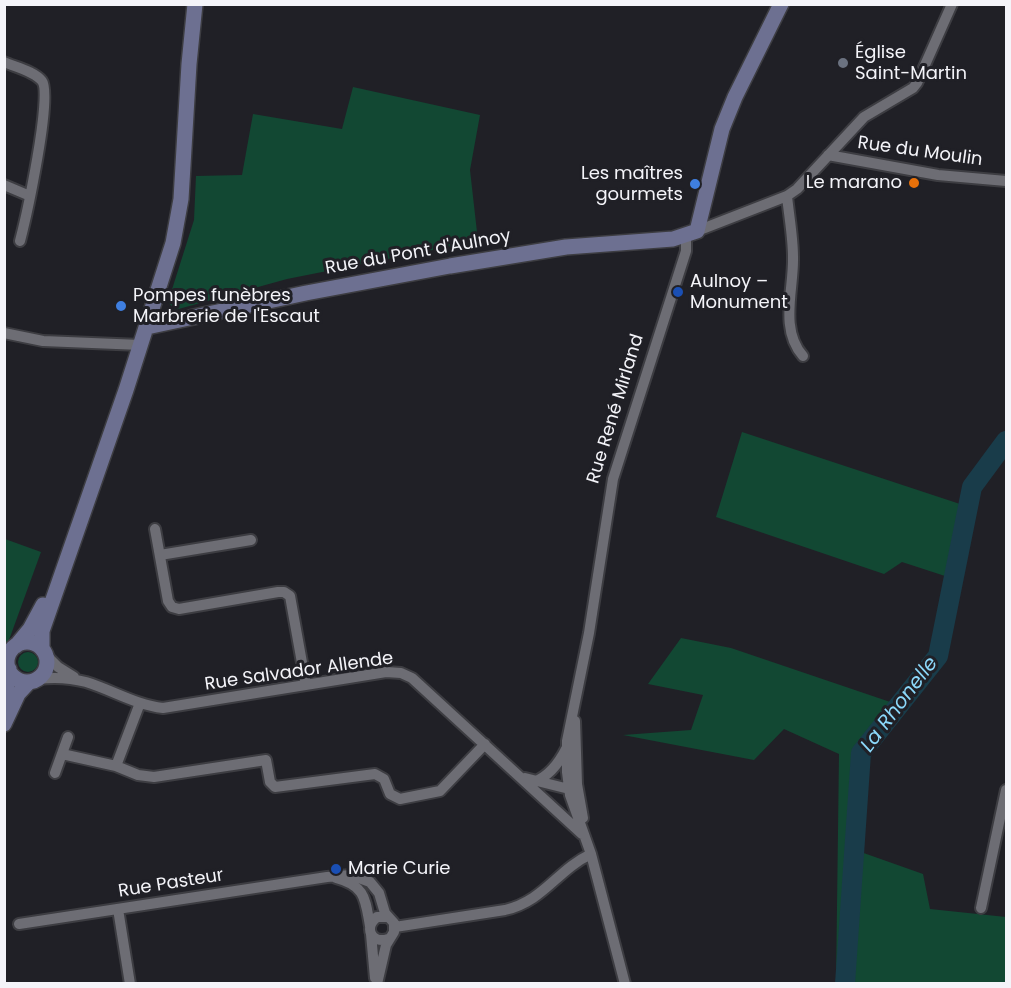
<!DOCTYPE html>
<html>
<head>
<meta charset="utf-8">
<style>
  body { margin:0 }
  #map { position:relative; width:1011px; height:988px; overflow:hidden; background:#202026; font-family:Poppins,sans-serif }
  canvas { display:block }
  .frame { position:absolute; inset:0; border:6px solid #f4f4f9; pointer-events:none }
</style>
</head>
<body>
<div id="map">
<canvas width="1011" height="988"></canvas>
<div class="frame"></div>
</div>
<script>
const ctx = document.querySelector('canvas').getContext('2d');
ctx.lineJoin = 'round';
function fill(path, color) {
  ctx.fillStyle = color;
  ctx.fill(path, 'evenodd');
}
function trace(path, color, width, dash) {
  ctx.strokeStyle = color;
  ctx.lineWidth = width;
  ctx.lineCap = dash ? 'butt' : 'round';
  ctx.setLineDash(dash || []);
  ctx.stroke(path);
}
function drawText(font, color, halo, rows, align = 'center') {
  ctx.font = font + ' Poppins,sans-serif';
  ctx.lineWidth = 6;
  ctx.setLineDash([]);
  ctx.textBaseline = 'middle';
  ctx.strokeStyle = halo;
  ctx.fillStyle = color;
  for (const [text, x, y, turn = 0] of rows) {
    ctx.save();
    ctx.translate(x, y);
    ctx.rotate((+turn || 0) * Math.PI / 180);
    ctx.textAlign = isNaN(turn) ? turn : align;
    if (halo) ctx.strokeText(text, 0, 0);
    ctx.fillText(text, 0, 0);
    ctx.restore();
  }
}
fill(new Path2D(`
  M353 87 480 115 470 170 478 241 287 279 175 310 168 302 194 220 196 176 242 175 253 114 342 129Z
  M742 432 960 504 945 576 902 562 884 574 716 517Z
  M5 539 41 552 5 651 4 539Z
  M681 638 731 648 905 707 866 760 858 851 923 874 930 909 1006 917V983H836L839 754 784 729 754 760 623 735 691 730 703 695 648 684Z
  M18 662a10 10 0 1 1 20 0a10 10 0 1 1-20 0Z`), '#124833');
trace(new Path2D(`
  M845 984 861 753 938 656 972 487 1006 441`), '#193c4a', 20);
const street = new Path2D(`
  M4 62C15 67 34 71 42 81 53 95 26 218 20 241
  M828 155 938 175 1006 181
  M4 185 30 196
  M787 196C789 216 793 237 793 257 794 289 779 329 803 356
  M697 231 787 196 797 189 864 117 913 88 917 83 952 4
  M4 333 43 341 141 345
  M155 529 168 601 172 607 179 609 278 592H284L290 596 306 685
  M160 555 251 540
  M46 655 58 667 74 677
  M38 679C54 677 71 678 86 682 112 690 136 705 163 708L386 672 401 673 412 678 582 834
  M140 703 116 766 138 775 154 777 266 760 270 782 275 787 375 774 384 779 390 794 400 799 440 791 485 744
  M575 721 577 784 583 818
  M62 754 116 766
  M55 773 68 737
  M525 778 573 790
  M534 782C549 776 559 763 566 749
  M336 878C366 886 365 899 370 926
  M981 908 1006 790
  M118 909 130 984
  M388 917H377C363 928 372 944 388 939
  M19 924 327 877 351 875 370 882 379 893 385 913 394 923V932L386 945 377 984
  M395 927 505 910C544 901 557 870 591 854
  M371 934 375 978
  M625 984 591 854 570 795 567 772V741L589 633 613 479 686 251V236`);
const secondary = new Path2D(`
  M147 327 306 293 450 266 566 247 673 239 697 231 722 129 735 97 781 4
  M7 662a20 20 0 1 1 40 0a20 20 0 1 1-40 0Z
  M16 646 30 629 43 605
  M42 649V631L126 390 173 243 181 199 189 64 195 4
  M4 705 9 669
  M4 724 18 694 29 682`);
trace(street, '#3d3d42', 14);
trace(secondary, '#3d3d42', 18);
trace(street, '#6d6d74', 10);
trace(secondary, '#6d7091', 15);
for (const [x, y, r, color] of [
  [843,63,6,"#6b7280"],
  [914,183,6,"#e8710a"],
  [695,184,6,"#3f7fe0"],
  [678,292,6,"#1a4fb4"],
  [121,306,6,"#3f7fe0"],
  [336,869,6,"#1a4fb4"]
]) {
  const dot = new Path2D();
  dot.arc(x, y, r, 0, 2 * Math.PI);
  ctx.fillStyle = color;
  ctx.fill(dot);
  trace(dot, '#202026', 2);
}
drawText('18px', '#f4f4f9', '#202026', [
  ["Église",855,53],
  ["Saint-Martin",855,74],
  ["Les maîtres",683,174,"right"],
  ["gourmets",683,195,"right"],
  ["Le marano",902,183,"right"],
  ["Aulnoy –",690,282],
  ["Monument",690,303],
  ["Pompes funèbres",133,296],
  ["Marbrerie de l'Escaut",133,317],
  ["Marie Curie",348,869]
], 'left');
drawText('18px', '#f4f4f9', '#202026', [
  ["Rue du Moulin",920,152,8],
  ["Rue du Pont d'Aulnoy",418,253,-10],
  ["Rue René Mirland",616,409,-73],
  ["Rue Salvador Allende",299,672,-8],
  ["Rue Pasteur",171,884,-9]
]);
drawText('italic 20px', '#8bd8fa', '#202026', [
  ["La Rhonelle",900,705,-53]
]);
</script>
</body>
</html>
